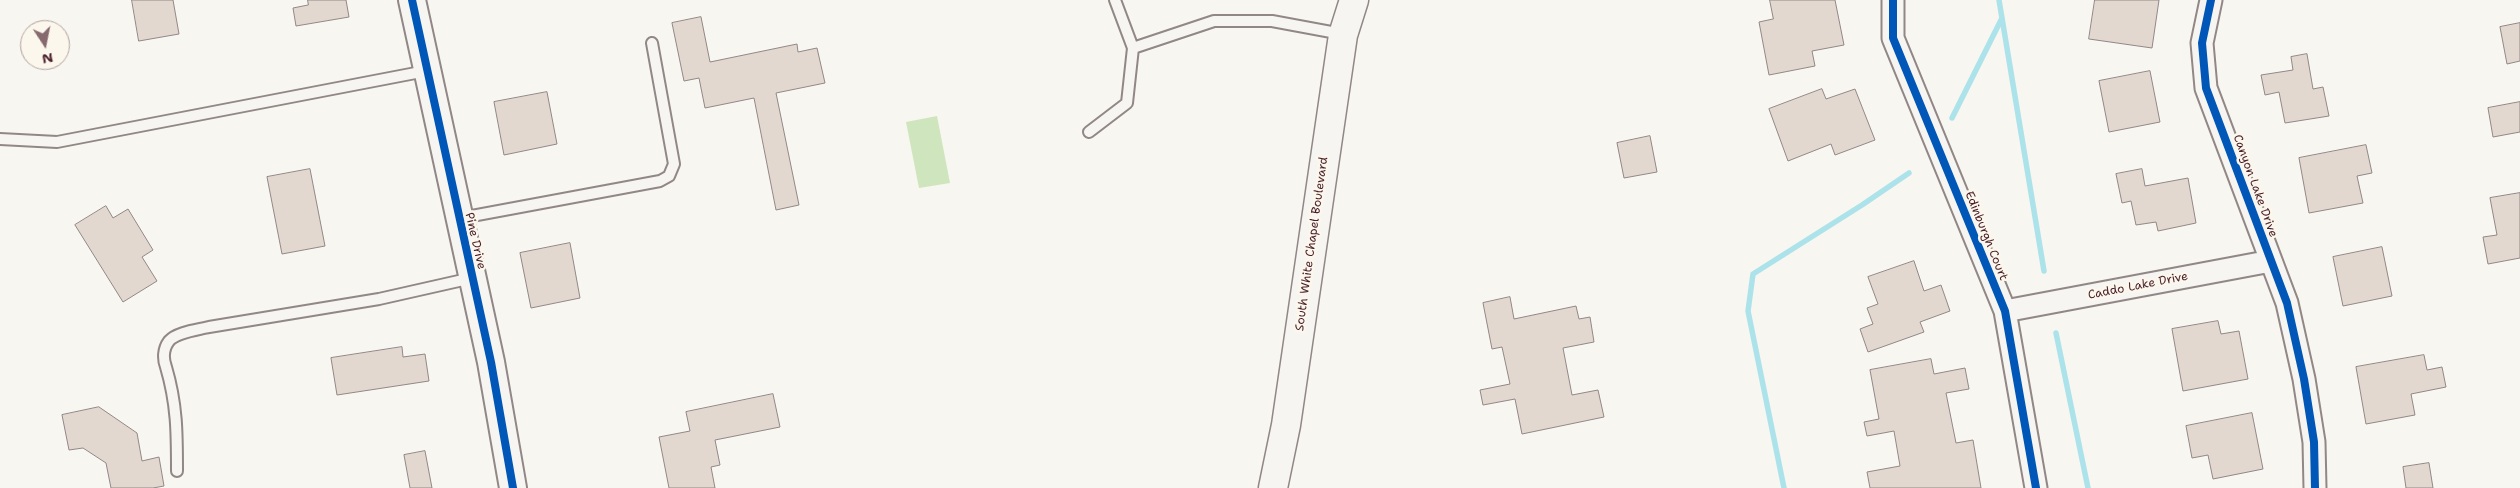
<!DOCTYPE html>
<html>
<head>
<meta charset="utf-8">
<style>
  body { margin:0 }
  #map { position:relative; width:2520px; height:488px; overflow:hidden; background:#f8f6f0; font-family:"Shantell Sans",sans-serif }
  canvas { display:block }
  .north { position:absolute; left:20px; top:20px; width:50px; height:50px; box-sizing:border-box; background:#fbf7ec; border:1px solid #b4a19f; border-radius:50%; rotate:169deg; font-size:14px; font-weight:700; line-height:20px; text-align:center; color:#4a1f2b }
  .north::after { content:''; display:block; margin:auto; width:18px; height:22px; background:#876a70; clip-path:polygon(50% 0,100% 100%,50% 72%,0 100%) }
</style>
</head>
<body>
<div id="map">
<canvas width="2520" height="488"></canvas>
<div class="north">N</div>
</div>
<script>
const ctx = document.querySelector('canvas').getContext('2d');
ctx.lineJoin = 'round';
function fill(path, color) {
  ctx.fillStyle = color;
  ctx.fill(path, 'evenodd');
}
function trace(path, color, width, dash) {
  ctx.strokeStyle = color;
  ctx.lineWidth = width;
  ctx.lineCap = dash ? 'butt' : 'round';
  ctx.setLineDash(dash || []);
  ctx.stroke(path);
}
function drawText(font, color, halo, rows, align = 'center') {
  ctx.font = font + ' "Shantell Sans",sans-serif';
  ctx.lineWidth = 5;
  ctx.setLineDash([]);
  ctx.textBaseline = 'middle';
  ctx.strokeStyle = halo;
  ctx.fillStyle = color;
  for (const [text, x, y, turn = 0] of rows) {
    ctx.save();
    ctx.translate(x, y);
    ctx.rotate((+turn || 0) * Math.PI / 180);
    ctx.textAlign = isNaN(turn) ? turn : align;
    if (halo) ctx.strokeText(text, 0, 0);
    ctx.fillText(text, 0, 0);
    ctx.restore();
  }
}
fill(new Path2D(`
  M937 116 950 183 919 188 906 122Z`), '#cfe5bd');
trace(new Path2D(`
  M1999 0 2044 271
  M1952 118 2002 18
  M2056 333 2088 488
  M1784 488 1748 311 1753 274 1862 205 1909 173`), '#ace3eb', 5.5);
const building = new Path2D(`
  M132 0H173L179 34 139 41Z
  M308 0H346L349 17 296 26 293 8 308 5Z
  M1770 0H1835L1844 45 1812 51 1815 66 1769 75 1759 22 1773 19Z
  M2095 0H2159L2152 48 2089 39Z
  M701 17 710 62 797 44 798 52 817 48 825 83 776 93 799 205 776 210 754 98 705 108 699 78 684 81 672 23Z
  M2520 23V61L2507 64 2500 27Z
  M2307 54 2313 89 2323 87 2329 116 2285 123 2279 92 2265 95 2261 75 2293 70 2291 57Z
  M2150 71 2160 122 2109 132 2099 81Z
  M1822 89 1826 99 1855 89 1875 140 1835 155 1831 144 1788 161 1769 109Z
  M547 92 557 144 504 155 494 102Z
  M2520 102V132L2493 137 2488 108Z
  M1650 136 1657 172 1624 178 1617 143Z
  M2366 145 2372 173 2357 176 2363 203 2309 213 2299 158Z
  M310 169 325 246 282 254 267 177Z
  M2142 169 2145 186 2188 178 2196 223 2158 231 2156 222 2136 225 2131 201 2122 203 2116 174Z
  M2520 193V258L2488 264 2483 237 2497 235 2490 198Z
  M106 206 113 218 128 209 153 250 142 257 157 281 123 302 75 225Z
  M570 243 580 298 531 308 520 253Z
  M2382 247 2392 296 2343 306 2333 257Z
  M1914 261 1924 291 1941 285 1950 311 1920 322 1924 332 1868 352 1860 329 1873 324 1867 308 1878 304 1868 277Z
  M1510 297 1514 319 1576 306 1579 319 1590 317 1594 342 1563 348 1572 395 1598 390 1604 417 1522 434 1515 399 1483 405 1480 390 1510 384 1502 347 1492 349 1483 303Z
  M2218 321 2221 334 2239 331 2248 379 2183 391 2172 329Z
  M402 347 403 357 425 354 429 381 337 395 331 358Z
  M2424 355 2427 370 2442 367 2446 387 2411 394 2415 415 2366 424 2356 367Z
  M1931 359 1934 374 1965 368 1969 389 1946 393 1956 443 1973 440 1981 488H1870L1867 472 1900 466 1894 431 1867 436 1864 422 1879 419 1870 370Z
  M773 394 780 427 715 440 720 465 711 467 715 488H669L659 437 690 431 686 412Z
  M99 407 137 433 142 461 159 457 164 486 153 488H111L106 463 83 448 69 450 62 415Z
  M2252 413 2263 469 2213 479 2208 455 2192 458 2186 426Z
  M425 451 432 488H410L404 455Z
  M2429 463 2433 488H2406L2403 467Z`);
fill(building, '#e2d8cf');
trace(building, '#918787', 1);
const service = new Path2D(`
  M1133 48 1214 21H1272L1342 34
  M1089 132 1127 103 1133 48 1115 0
  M0 139 57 142 426 71
  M461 218 660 181 669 176 674 164 652 43
  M177 471C177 433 177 404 166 367 163 359 163 349 169 341 177 332 197 330 209 327L379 299 472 278`);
const minor = new Path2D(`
  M1893 0V38L2005 311 2036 488
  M2211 0 2202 43 2206 88 2287 303 2304 379 2314 442 2315 488
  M2005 311 2271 261`);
const tertiary = new Path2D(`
  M412 0 491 362 513 488`);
const secondary = new Path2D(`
  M1273 488 1286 425 1343 35 1354 0`);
trace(service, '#918787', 14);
trace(minor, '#918787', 25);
trace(tertiary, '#918787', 30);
trace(secondary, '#918787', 31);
trace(service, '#f6f5f1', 10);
trace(minor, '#f6f5f1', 21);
trace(tertiary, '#f6f5f1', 26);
trace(secondary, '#f6f5f1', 28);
trace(new Path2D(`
  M412 0 491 362 513 488
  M1893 0V38L2005 311 2036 488
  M2211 0 2202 43 2206 88 2287 303 2304 379 2314 442 2315 488`), '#0057b8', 8);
drawText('12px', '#4a1f2b', '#fbf7ec', [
  ["Canyon Lake Drive",2255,186,70],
  ["Edinburgh Court",1986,236,68],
  ["Pine Drive",475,241,77],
  ["South White Chapel Boulevard",1312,244,-82],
  ["Caddo Lake Drive",2138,286,-11]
]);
</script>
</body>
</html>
